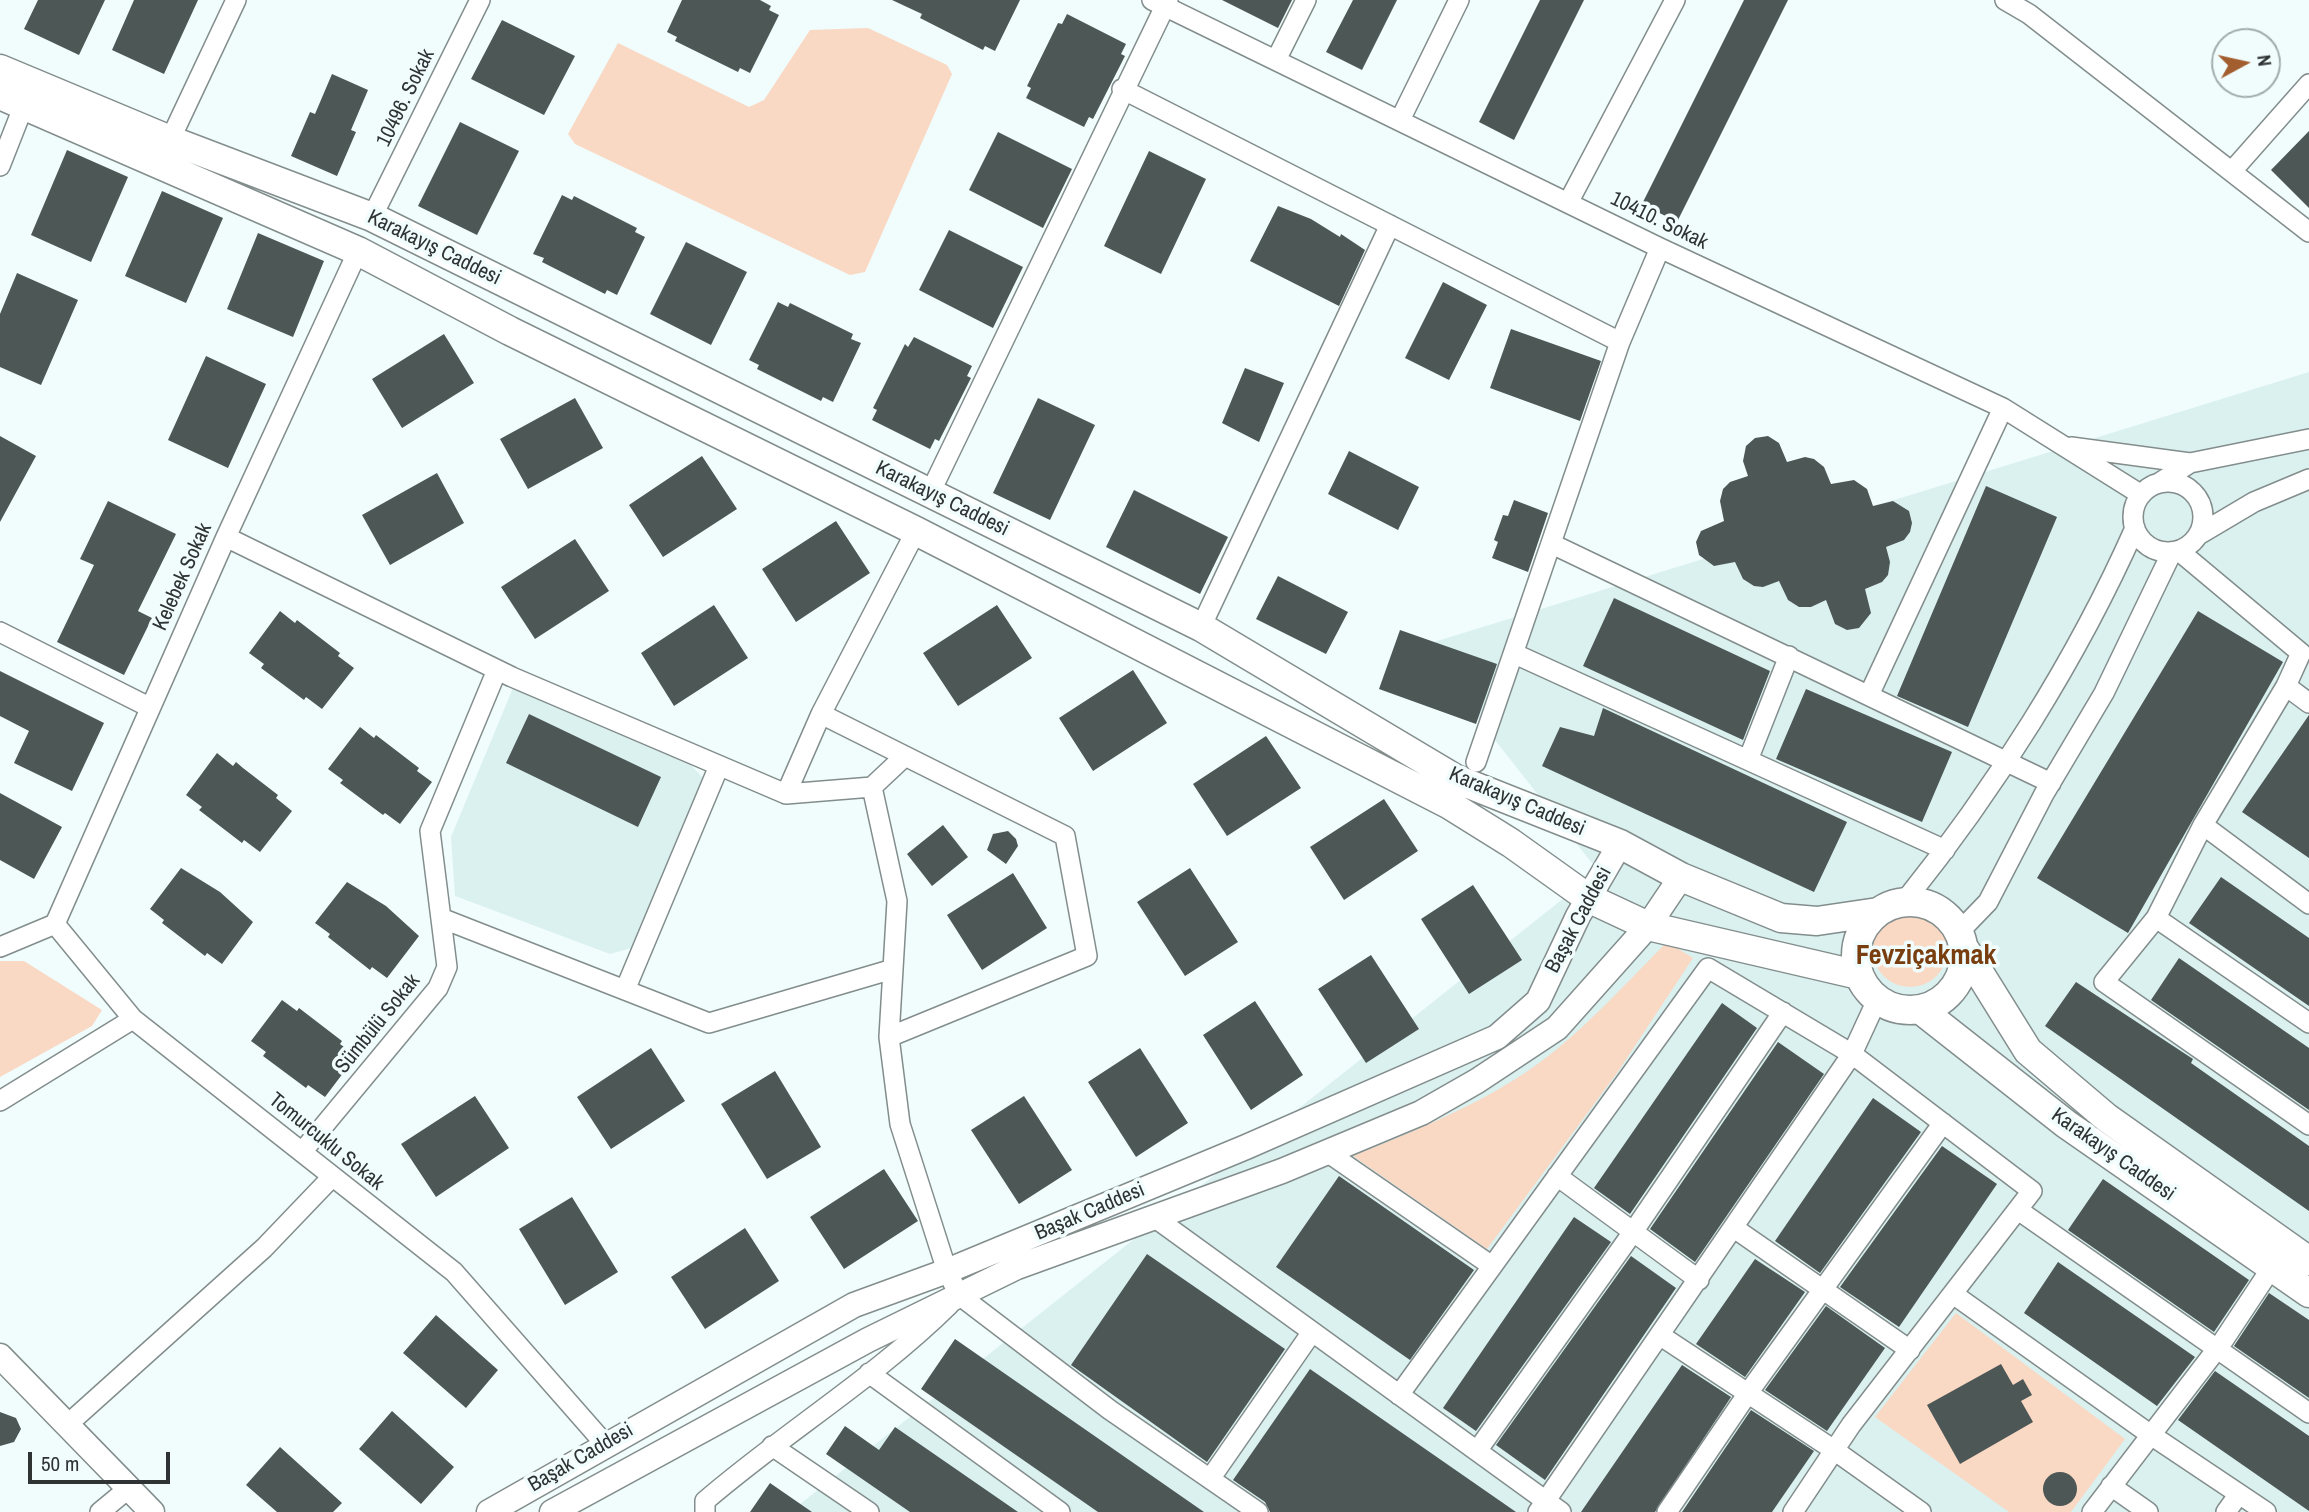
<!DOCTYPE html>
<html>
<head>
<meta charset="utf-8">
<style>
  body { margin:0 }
  #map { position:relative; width:2309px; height:1512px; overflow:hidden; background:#f1fdfd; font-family:"Archivo Narrow",sans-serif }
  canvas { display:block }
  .north { position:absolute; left:2211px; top:28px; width:70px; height:70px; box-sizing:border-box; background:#f1fdfd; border:2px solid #a3acac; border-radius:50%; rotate:82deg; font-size:19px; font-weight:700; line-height:28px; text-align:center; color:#2f3333 }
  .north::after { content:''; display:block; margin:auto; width:24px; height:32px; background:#a25e2f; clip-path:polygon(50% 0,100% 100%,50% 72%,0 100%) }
  .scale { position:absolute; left:28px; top:1452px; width:142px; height:32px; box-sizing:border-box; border:4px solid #2f3333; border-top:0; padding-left:9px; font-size:21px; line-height:24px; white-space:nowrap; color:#2f3333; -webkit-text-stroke:5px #f1fdfd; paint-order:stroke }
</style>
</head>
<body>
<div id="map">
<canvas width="2309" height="1512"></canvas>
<div class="north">N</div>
<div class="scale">50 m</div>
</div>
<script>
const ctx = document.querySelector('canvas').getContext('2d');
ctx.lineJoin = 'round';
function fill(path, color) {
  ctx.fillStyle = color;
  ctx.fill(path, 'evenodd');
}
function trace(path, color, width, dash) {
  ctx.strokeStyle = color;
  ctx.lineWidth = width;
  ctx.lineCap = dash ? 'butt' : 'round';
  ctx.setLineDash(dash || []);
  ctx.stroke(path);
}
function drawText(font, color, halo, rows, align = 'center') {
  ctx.font = font + ' "Archivo Narrow",sans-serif';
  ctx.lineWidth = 7;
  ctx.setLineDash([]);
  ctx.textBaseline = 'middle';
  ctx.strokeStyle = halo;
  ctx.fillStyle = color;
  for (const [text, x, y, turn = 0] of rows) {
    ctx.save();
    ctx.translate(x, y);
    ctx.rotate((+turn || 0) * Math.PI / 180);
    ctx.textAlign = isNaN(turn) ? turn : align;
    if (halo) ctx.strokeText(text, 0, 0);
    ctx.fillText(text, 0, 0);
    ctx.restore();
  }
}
fill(new Path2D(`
  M2309 372V1512H790L1598 871 1421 646Z
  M523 684 690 764 703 778 704 785 635 947 610 954 455 896 451 837 513 688Z`), '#dbf1f0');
fill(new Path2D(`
  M868 28 947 65 952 74 865 272 850 275 575 144 568 134 618 43 749 107 764 100 810 30Z
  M1873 950a37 37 0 1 1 74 0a37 37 0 1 1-74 0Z
  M1667 942 1693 958 1617 1073 1487 1249 1353 1156C1409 1133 1465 1111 1517 1078 1572 1044 1621 988 1667 942Z
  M0 961H24L102 1010 92 1026 0 1077Z
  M1956 1313 2125 1439 2071 1512H2009L1875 1417Z`), '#f9d8c4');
fill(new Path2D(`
  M38 0H105L79 55 24 29Z
  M134 0H198L164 74 112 50Z
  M682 0H760L771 6 769 10 779 15 750 73 740 68 738 72 675 41 677 37 667 32Z
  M892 0H1020L995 51 985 46 983 50 920 18 922 14Z
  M1222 0H1292L1278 28Z
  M1353 0H1397L1362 70 1326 52Z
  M1540 0H1584L1514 140 1479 122Z
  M1744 0H1788L1677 222 1642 204Z
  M1067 14 1126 44 1121 54 1125 56 1093 119 1089 117 1084 127 1026 98 1031 88 1027 86 1058 23 1062 24Z
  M502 20 575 56 544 115 471 79Z
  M332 74 368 90 351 130 356 132 337 176 291 156 310 112 315 114Z
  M460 122 519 151 477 235 418 206Z
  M2309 131V208L2271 170Z
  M998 132 1072 169 1043 228 969 190Z
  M67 150 128 177 91 262 31 235Z
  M1149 151 1206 179 1161 274 1104 246Z
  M162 191 223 218 186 303 125 276Z
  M562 195 572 200 574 196 637 228 635 232 645 237 617 295 607 290 605 294 542 262 544 258 533 254Z
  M1278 206 1311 219 1340 237 1341 234 1365 250 1339 306 1250 261Z
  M949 230 1023 267 993 328 919 290Z
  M258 233 324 261 293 337 227 309Z
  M686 242 747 272 711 345 650 314Z
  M17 273 78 300 41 385 0 367V314Z
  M1443 282 1487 305 1449 380 1405 358Z
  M778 302 788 307 790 303 853 334 851 339 861 343 833 402 823 397 821 401 757 369 759 365 749 360Z
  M1511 329 1601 361 1580 421 1490 388Z
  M444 334 474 383 402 428 372 379Z
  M914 337 972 366 967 376 971 378 939 441 935 439 930 449 872 420 877 410 873 408 905 344 908 347Z
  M206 356 266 384 228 468 168 440Z
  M1245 368 1284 383 1259 442 1222 423Z
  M575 398 603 448 528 489 500 439Z
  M1038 398 1095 425 1050 520 993 493Z
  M0 436 36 456 0 522Z
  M1768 436 1779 443 1787 462 1805 457 1814 459 1824 467 1831 484 1854 480 1867 489 1873 506 1893 501 1909 511 1912 523 1910 532 1904 540 1886 547 1890 562 1888 575 1882 582 1865 589 1871 613 1859 628 1847 630 1835 624 1826 600 1811 607H1799L1788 600 1779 581 1763 587 1754 586 1743 579 1735 562 1714 566 1699 555 1696 542 1701 531 1724 521 1720 501 1723 489 1730 482 1748 476 1743 461 1746 446 1755 438Z
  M1349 451 1419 487 1398 530 1328 494Z
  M702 456 737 509 663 557 629 505Z
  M437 473 464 523 390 565 362 515Z
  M1986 486 2057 517 1968 727 1897 696Z
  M1134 490 1228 537 1200 594 1106 547Z
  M1514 500 1548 513 1528 572 1492 558 1498 542 1494 540 1503 515 1508 516Z
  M108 501 176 534 138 611 152 618 124 675 57 642 94 565 80 559Z
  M836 521 870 573 796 622 762 569Z
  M575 539 609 591 535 639 501 587Z
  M1278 576 1348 612 1326 654 1256 619Z
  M1614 598 1770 671 1743 740 1583 666Z
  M714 605 748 658 674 706 641 653Z
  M997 605 1032 658 958 706 923 653Z
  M280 611 295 623 297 620 340 653 338 656 354 668 322 709 306 697 304 700 261 668 264 664 249 653Z
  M2198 611 2283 662 2128 933 2037 878Z
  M1400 630 1497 664 1476 724 1379 689Z
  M1133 670 1167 723 1093 771 1059 718Z
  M0 671 104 723 72 791 14 763 29 731 0 716Z
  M1806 689 1952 752 1922 822 1776 759Z
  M1603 708 1847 822 1814 892 1542 766 1560 727 1594 736Z
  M529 714 661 777 638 827 506 763Z
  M2309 715V858L2242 812Z
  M360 727 374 738 376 735 419 768 417 771 432 782 400 824 385 813 383 815 340 783 343 780 328 769Z
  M1266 736 1301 788 1227 836 1193 784Z
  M217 753 233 766 236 762 243 768 278 795 276 798 292 811 260 852 244 840 242 843 199 810 202 807 186 795Z
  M0 793 62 827 34 879 0 860Z
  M1384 799 1418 851 1344 900 1310 847Z
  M943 825 968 857 932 886 907 854Z
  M1008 831 1016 839 1018 846 1006 864 987 850 993 834Z
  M181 868 220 892 253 922 222 964 207 953 205 956 162 923 164 920 150 909Z
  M1190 868 1238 942 1185 976 1137 902Z
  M1013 873 1047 928 982 970 947 915Z
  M2221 877 2309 938V1006L2189 923Z
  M347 882 386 906 419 936 387 978 372 967 370 970 328 937 330 934 315 923Z
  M1473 885 1522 960 1469 994 1421 919Z
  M1371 955 1419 1029 1366 1063 1318 989Z
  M2179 958 2309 1048V1110L2151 1000Z
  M2076 982 2193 1059 2191 1063 2309 1146V1211L2045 1026Z
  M282 1000 297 1011 299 1008 342 1041 340 1044 356 1056 325 1097 308 1085 306 1088 263 1056 266 1052 251 1041Z
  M1255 1001 1303 1075 1251 1110 1203 1035Z
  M1722 1003 1757 1028 1630 1214 1594 1188Z
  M1778 1042 1824 1074 1695 1262 1650 1229Z
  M651 1048 685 1101 611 1149 577 1097Z
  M1140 1048 1188 1123 1136 1157 1088 1082Z
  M775 1071 821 1147 767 1179 721 1104Z
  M475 1096 509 1148 436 1197 401 1144Z
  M1024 1096 1072 1170 1019 1204 971 1130Z
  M1873 1098 1921 1132 1820 1273 1775 1241Z
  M1942 1146 1997 1184 1899 1327 1840 1287Z
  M884 1169 918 1221 844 1269 810 1217Z
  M1339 1176 1474 1270 1410 1360 1276 1267Z
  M2103 1179 2249 1280 2214 1332 2068 1230Z
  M572 1197 618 1272 565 1305 519 1229Z
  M1574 1217 1611 1242 1476 1431 1443 1408Z
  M745 1228 779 1281 705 1329 671 1277Z
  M1147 1254 1285 1349 1207 1462 1071 1365Z
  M1631 1256 1676 1288 1545 1480 1496 1445Z
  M1755 1259 1805 1292 1745 1377 1696 1344Z
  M2058 1262 2195 1357 2157 1406 2024 1313Z
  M2269 1293 2309 1320V1398L2234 1346Z
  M1826 1306 1885 1348 1827 1431 1765 1390Z
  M436 1315 498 1370 466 1408 403 1353Z
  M955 1339 1204 1512H1098L921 1389Z
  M2001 1364 2013 1385 2023 1379 2032 1395 2021 1401 2033 1422 1960 1464 1927 1405Z
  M1682 1365 1731 1397 1655 1512H1581Z
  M1310 1369 1516 1512H1270L1265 1502 1233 1480Z
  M2215 1371 2309 1436V1511L2178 1420Z
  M1751 1410 1814 1451 1772 1512H1682Z
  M392 1411 454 1467 421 1504 359 1449Z
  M0 1412 16 1418 21 1429 14 1442 0 1446Z
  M845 1426 879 1450 895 1427 1018 1512H910L826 1454Z
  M280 1447 342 1503 333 1512H277L246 1485Z
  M2043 1489a17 17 0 1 1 34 0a17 17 0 1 1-34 0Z
  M770 1483 812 1512H750Z`), '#4c5756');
const minor = new Path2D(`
  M1152 0 1660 248 2003 408 2140 494
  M2005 0 2029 14 2309 232
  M1276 60 1306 0
  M1122 89 1620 342 1476 762
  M1400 120 1459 0
  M170 140 236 0
  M0 166 24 105
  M2232 171 2309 84
  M1569 201 1675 0
  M372 217 480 0
  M1620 342 1660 248
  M2071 447 2190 463
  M2133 517a35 35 0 1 1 70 0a35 35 0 1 1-70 0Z
  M2159 483 2190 463 2309 439
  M930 493 1168 0
  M2200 534 2254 502 2309 479
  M226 537 512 677 786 794 821 714 916 531
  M1552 544 2051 783
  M2179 551 2301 653 2286 686 2203 825 2156 918 2104 982 2309 1125
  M1201 627 1390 225
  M0 632 149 707
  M1515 654 1945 850
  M2286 686 2309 703
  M1869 695 2003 408
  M821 714 1065 836 1087 956 889 1037
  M1748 760 1789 656
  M872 787 897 901 889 1037 900 1124 947 1271 959 1295 1110 1410 1258 1512
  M786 794 872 787 905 756
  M2203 825 2309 904
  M1904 902C1994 790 2077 659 2135 528
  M441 918 709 1023 893 969
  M2156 918 2309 1023
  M55 924 226 537 358 251
  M1959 932 1988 902 2044 794 2104 693 2172 552
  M0 947 55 924 133 1019 454 1272 605 1444
  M625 990 719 766
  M0 1101 133 1019
  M302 1152 438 988 447 967 430 831 497 670
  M1327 1152 1492 1266
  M1557 1176 1699 1280
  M2018 1210 2309 1413
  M1154 1217 1561 1512
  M1734 1228 1910 1350
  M1953 1294 2151 1435 2266 1512
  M1661 1336 1834 1450 1921 1512
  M869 1373 1060 1512
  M1399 1395 1708 968 1852 1054 2032 1191 1851 1425 1793 1512
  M67 1425 264 1248 332 1177
  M772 1446 869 1512
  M1477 1451 1633 1232 1783 1012
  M1210 1479 1312 1332
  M2111 1486 2148 1512
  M100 1512 129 1488
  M705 1512V1501C784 1433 875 1378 949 1305
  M1538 1512 1852 1054 1877 1000
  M1667 1512 1748 1393 1943 1123
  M2092 1512 2223 1341 2272 1267
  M2226 1512 2239 1494`);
const tertiary = new Path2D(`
  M0 1356 152 1512
  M489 1512 854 1305 947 1271 1246 1147 1497 1037 1538 1001 1578 916 1620 844
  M552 1512 868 1340 1017 1267 1282 1171 1421 1113 1477 1081 1557 1028 1648 926 1681 877`);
const secondary = new Path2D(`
  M0 69 170 140 372 217 1201 627 1456 779 1620 844 1681 877 1781 918 1817 921 1878 912
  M0 95 358 251 510 331 916 531 1450 805 1511 843 1588 898 1648 926 1859 975
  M1856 956a54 54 0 1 1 108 0a54 54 0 1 1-108 0Z
  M1964 948 2028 1051 2107 1118 2309 1261
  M1921 1010 2066 1124 2309 1293`);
trace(minor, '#828d8c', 22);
trace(tertiary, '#828d8c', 27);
trace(secondary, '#828d8c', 31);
trace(minor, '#fff', 19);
trace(tertiary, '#fff', 24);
trace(secondary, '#fff', 28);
drawText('21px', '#2f3333', '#f1fdfd', [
  ["10496. Sokak",406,98,-64],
  ["10410. Sokak",1659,221,26],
  ["Karakayış Caddesi",434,248,26],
  ["Karakayış Caddesi",942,499,26],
  ["Kelebek Sokak",183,577,-66],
  ["Karakayış Caddesi",1517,802,23],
  ["Başak Caddesi",1579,920,-62],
  ["Sümbülü Sokak",378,1024,-51],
  ["Tomurcuklu Sokak",326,1142,39],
  ["Karakayış Caddesi",2113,1155,35],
  ["Başak Caddesi",1090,1212,-23],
  ["Başak Caddesi",581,1458,-30]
]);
drawText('bold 28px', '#793e0f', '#f1fdfd', [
  ["Fevziçakmak",1926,956]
]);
</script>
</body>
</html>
